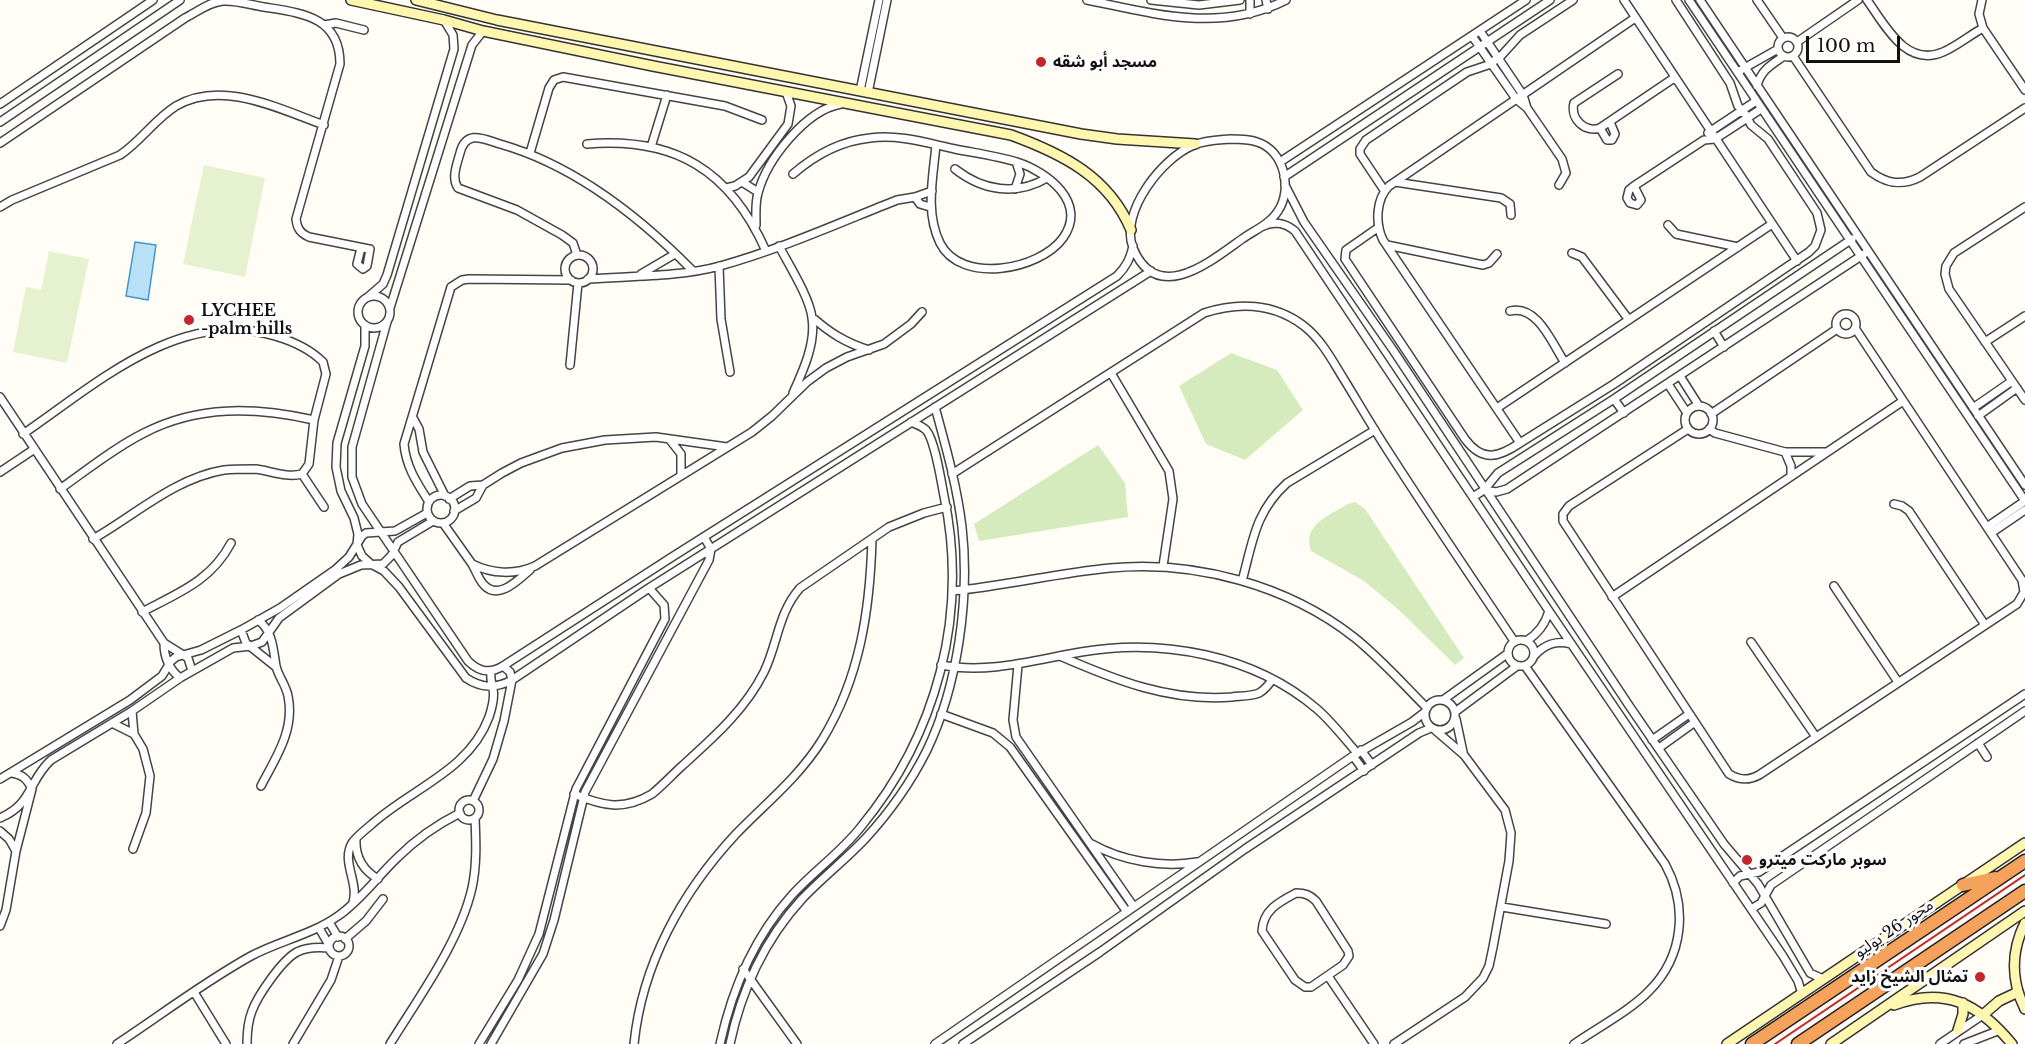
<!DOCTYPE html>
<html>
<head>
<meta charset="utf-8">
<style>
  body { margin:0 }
  #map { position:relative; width:2025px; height:1044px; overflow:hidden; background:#fffdf5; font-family:"Libre Baskerville",serif }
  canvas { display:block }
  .scale { position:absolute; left:1806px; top:36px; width:94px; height:27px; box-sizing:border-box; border:3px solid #111; border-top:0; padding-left:8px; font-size:18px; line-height:21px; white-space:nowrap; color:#111; -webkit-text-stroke:4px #fff; paint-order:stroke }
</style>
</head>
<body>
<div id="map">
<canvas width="2025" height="1044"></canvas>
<div class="scale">100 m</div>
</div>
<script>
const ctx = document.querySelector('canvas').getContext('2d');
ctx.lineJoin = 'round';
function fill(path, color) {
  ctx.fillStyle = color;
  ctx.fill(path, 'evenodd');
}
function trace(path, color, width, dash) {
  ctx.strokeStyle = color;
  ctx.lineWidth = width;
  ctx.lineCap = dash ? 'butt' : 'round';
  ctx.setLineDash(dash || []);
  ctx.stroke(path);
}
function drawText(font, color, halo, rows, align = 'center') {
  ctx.font = font + ' "Libre Baskerville","Noto Sans Arabic",serif';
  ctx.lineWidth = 6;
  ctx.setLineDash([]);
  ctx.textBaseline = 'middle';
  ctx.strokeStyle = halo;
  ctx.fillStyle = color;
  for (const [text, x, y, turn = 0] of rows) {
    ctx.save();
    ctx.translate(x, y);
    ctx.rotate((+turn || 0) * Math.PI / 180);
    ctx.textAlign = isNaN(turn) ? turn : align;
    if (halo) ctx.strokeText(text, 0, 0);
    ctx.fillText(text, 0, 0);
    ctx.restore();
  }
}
fill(new Path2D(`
  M1231 353 1277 370 1303 410 1245 460 1206 444 1179 386Z
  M1098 445 1125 483 1128 517 979 541 974 524Z
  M1355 502 1365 509 1464 658 1455 665 1399 610 1364 581 1311 551C1302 524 1329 516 1348 504Z`), '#d5ebbd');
fill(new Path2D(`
  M204 165 265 178 245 277 183 264Z
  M49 251 89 259 67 363 13 352 26 287 41 290Z`), '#e6f2cf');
const water = new Path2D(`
  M135 242 156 245 148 300 126 296Z`);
fill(water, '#b9e0f7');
trace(water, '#3f96cf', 1.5);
const street = new Path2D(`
  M1087 0C1155 14 1220 33 1286 0
  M1151 0 1199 5 1240 0
  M1266 0 1268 9
  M1624 0 1797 261
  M1689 0 2025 501 1987 527
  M1700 0 2025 485
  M1757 0 1783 38
  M1867 0C1885 25 1906 68 1943 52 1957 46 1970 35 1983 28
  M1982 0 1979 14 1983 28 2025 90
  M1250 14V0
  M324 25 336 23 364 30
  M1480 31 1523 95 1527 108
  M1472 36 1516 99 1527 108 1562 159 1566 173 1559 185
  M1778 47a10 10 0 1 1 20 0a10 10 0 1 1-20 0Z
  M1797 42 1858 0
  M1793 56 1871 172C1887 184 1902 186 1920 177L2025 108
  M1741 70 1778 49
  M1618 74 1574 103C1570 119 1585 133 1600 128L1674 78
  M1757 86C1761 70 1771 65 1784 56
  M860 91 879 0
  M868 93 887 0
  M0 104 153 0
  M0 122 180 0
  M1600 128 1607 140H1612L1615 134 1610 122
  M1708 133 1756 101
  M1230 139C1239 139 1249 139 1257 142 1284 150 1293 189 1278 211 1270 224 1255 230 1242 239 1211 261 1157 306 1133 248 1119 212 1163 157 1194 145 1205 140 1218 140 1230 139Z
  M0 143 185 18C197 12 209 2 223 1 236 0 251 5 264 7 301 13 340 16 340 64L296 219C297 228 300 233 309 237L369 249H370L367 266 363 269 357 264 361 248
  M587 144C675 137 730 170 766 251
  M651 147 667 95
  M530 153 549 88 554 80 563 77 725 106 762 120
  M1280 162 1526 0
  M955 169C983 191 1016 196 1047 178
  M793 174C815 155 840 141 870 138 898 134 927 143 955 149 975 153 997 156 1017 162 1048 172 1088 203 1063 238 1040 270 961 285 940 243 925 212 933 178 936 145
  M1284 177 1550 0
  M742 182 758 192
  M1395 182 1501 198 1510 204 1511 215
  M1285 185 1304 222 1393 350 1630 707 1724 844 1758 884 1810 973 1823 979
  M1634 186 1629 190 1627 198 1630 203 1637 205 1641 200 1634 186 1704 140 1715 139 1761 109
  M726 188 735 186 749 177 788 124 791 106 786 92
  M1015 189 1020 174 1016 162
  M1384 190 1360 154V149L1366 140 1467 72 1488 65 1501 56 1520 35 1573 0
  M915 197 920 204 930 207
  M0 207 12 200 120 155C141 141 155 119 176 106 222 79 279 109 324 125
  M2025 207 1954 253 1946 266 1945 274 1949 289 2025 400
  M756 225C756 214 755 203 758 193 767 159 806 110 841 104
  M1668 225 1676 234 1738 247
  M1261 227C1274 221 1284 222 1295 231L1549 611 1783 956 1798 981 1802 994
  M1379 227 1346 250 1345 259 1465 439C1483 463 1499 457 1520 443L1614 384 1809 252 1815 246 1821 230 1817 213 1768 139 1751 125 1746 115 1738 106 1730 83 1676 0
  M1387 245 1483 265 1489 263 1497 254
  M779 246C789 265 810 298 812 318 816 343 803 371 793 393
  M1572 253 1582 257 1629 320
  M577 255 573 243 562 235 517 210 458 188C451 178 457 164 460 153 466 129 484 139 500 144 574 165 640 217 693 271
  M565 269a14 14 0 1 1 28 0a14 14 0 1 1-28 0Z
  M719 266 721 319 730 372
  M641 274 675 254
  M588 279C630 276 680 277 720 266 781 249 839 223 897 200L915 197 932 191
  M358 312a16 16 0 1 1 32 0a16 16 0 1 1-32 0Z
  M368 297 383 284 387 275 454 49 453 35 444 20
  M390 308 472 45 483 31
  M1510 311C1537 304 1552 343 1565 363
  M1836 324a10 10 0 1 1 20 0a10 10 0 1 1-20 0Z
  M812 317C830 333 846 343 869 350
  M387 322 352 447V477L362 504 468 661C479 672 490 674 503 666L672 557 1117 276C1126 267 1130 259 1133 246
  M365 325V346L337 443 336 467 341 491 354 518 358 534 357 545 362 556 371 564 384 571 399 587 466 678C481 688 495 689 512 680L649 588 1151 271
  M1714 331 1724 347
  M1985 342 2025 316
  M570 365 578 283
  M1111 373 1169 471 1173 499 1163 566
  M1680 376 1699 406
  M1668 384 1687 413
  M0 397 164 643 188 658 192 671
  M1614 399 1624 413
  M1685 420a14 14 0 1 1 28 0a14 14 0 1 1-28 0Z
  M1497 408 1772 224
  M1973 408 2012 381
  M1711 414 1837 329
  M1978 416 2017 388
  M413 418 419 429 423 452 445 496
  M1688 429 1569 506 1563 514V521L1729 774C1739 780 1748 781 1759 775L2017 604 2024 592 2022 580 1855 328
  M1709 429 1715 433 1785 452H1825
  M23 434C96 384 180 307 275 336 292 341 310 349 323 362L326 374 314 420 309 464 302 474C287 478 271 471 256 469 246 469 234 469 224 470 175 478 135 515 93 539
  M670 440 681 454V475
  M1520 443 1383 240C1375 223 1376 199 1389 186L1635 18
  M1785 452 1791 466V476
  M0 472 33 450
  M302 474 324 507
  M952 474 1204 313C1238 302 1274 303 1304 326 1322 340 1333 362 1345 381 1359 404 1373 428 1388 451 1429 515 1472 578 1514 641
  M60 489C87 470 114 448 144 433 198 405 255 407 314 420
  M1484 490 1496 492 1507 489 1864 254
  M427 509a14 14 0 1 1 28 0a14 14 0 1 1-28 0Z
  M1473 497 1484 490 1498 473 1614 399 1852 239
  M449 499 470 486 483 485
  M429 502C417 483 406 467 404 444L451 287 462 280 469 279 571 280
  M1894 504 1902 506 1909 511 1985 625
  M454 511 476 498 483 485 502 473 521 463 562 448 605 440 656 437 727 447
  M443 523 472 564C492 574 515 575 535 566L752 432 772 416 807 382 826 368 847 357 884 344 911 324 922 312
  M1991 533 2025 510
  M472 564C476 571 479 580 484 585 499 601 519 579 530 570
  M1242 581C1253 541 1255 512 1287 483L1375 430
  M1834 586 1898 682
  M952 591C1005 586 1057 573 1110 568 1195 560 1288 585 1355 638 1381 659 1403 684 1427 708
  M1612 597 1903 401
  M142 612C178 593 211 581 231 543
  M258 620C273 631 273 649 276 666 278 676 286 685 288 696 295 730 276 757 261 786
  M241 630 246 643 276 667
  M1508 653a13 13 0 1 1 26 0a13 13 0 1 1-26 0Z
  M1526 641C1538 634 1545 625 1549 611
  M1751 642 1816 737
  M164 643C164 658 169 669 180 678
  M1060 656C1115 680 1170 702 1232 697 1241 696 1252 696 1259 693 1265 690 1269 684 1272 680
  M1534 656C1545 644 1556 640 1571 644
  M941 665C989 674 1034 660 1081 652 1162 638 1254 655 1317 709 1332 722 1344 738 1357 753
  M1018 665 1013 720 1016 737 1134 907
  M1525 666 1665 864C1688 906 1684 956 1649 991 1631 1010 1597 1028 1574 1044
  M1425 715a15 15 0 1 1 30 0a15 15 0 1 1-30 0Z
  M1443 700 1507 654
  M132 711 134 734 143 749 150 776 146 813 133 849
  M1455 712 1517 666
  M941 714 993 733 1010 747 1127 912
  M1456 719 1463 752
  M112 723 134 734
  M1652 740 1689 714
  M1978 743 1987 757
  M1659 748 1695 722
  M1361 750 1372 765
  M1353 756 1364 771
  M0 779 130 700 162 676 171 661 176 657 201 650 241 630 280 608 336 569 349 557 362 536 366 533 395 531 427 513
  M574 794C603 806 623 811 652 794 663 785 672 775 682 766 714 737 745 710 764 672 778 643 778 613 800 588L889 527 924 513 947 507
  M459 810a10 10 0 1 1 20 0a10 10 0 1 1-20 0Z
  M473 801 493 759 504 721 512 680 510 672 503 666
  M0 818C33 804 28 781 51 760L132 711 180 678 233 648 251 646 262 642 279 618 339 574 361 565 383 564 391 556 398 542 433 521
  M0 831 9 839 16 851
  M356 839C355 857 363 870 378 879
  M1092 844C1122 861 1163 868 1197 862
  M1733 883 1740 876 1759 872 2025 694
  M1296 893C1305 893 1310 895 1316 901L1348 951 1349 956 1343 965 1311 987H1305L1295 980 1262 931C1263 910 1279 902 1296 893Z
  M353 902C359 882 341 862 352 843 357 836 365 830 372 824 412 788 469 771 489 717 492 708 495 698 493 689 492 683 490 679 491 672
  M1502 907 1606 924
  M1751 909 1761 903 1771 885 2025 711
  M329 922 338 937
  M0 926 6 910 16 851 32 789C27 779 23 775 12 773
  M319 928 329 945
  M329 946a10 10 0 1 1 20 0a10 10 0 1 1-20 0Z
  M345 939 366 921 383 899
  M743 969 797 1044
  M1328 976 1374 1044
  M194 992 226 1044
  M117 1044C161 1015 204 982 251 956 279 941 311 935 338 916 361 900 377 877 397 858 415 840 436 825 460 813
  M247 1044C247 1033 248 1021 252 1011 258 995 282 960 297 952 307 947 318 947 329 948
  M293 1044 331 980 339 956
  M390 1044C419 997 460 941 472 888 477 865 476 841 475 818
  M479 1044 518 980 539 934 576 789 665 619 664 605 649 588
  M491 1044 543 954 554 920 585 792 709 560 711 549 704 537
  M634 1044C642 964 682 892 736 834 766 803 799 777 822 740 860 678 870 610 872 539
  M720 1044C732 989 754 937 792 895 814 871 840 853 860 828 937 735 969 615 944 496 941 481 935 440 926 430 922 426 916 424 911 422
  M730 1044C741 991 765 939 802 899 822 878 845 860 865 839 889 813 911 782 927 750 958 685 970 598 962 527 957 486 946 447 935 407
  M935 1044 1353 756 1412 722 1425 712
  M963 1044 1100 952 1245 849 1419 733 1431 728
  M1394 1044 1465 997 1483 978 1489 966 1493 947 1509 861 1511 833 1505 810 1464 755 1435 730
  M1940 1044 1984 1014
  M1964 1044 2000 1030`);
const secondary = new Path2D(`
  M351 0 444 20 483 31 653 66 1011 135C1063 154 1109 177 1131 230
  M416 0 497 20 1081 134 1117 139 1195 144
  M2025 923C2011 951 2011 981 2025 1009
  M1894 1005C1945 986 1979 1004 2012 1044
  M1984 1014 1999 1001 2018 992
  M1958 1030 1963 1014V1003
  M1727 1044 2025 843
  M1831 1044 2025 911`);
const highway = new Path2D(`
  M1963 885 1995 878
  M1752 1044 2025 861
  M1798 1044 2025 891`);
trace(street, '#444', 10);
trace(secondary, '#333', 12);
trace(highway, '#222', 15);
trace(street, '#fff', 7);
trace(secondary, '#fff6b0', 9);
trace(highway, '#f5a25d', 12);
trace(new Path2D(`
  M1775 1044 2025 875`), '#c4262e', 2);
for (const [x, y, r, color] of [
  [1041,62,6,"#c4262e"],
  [189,320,6,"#c4262e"],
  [1747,860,6,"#c4262e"],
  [1980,977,6,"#c4262e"]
]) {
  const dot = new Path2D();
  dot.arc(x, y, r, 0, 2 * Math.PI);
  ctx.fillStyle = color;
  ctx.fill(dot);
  trace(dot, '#fff', 2);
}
drawText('bold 16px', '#111', '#fff', [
  ["مسجد أبو شقه",1053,62],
  ["LYCHEE",201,311],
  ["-palm hills",201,329],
  ["سوبر ماركت ميترو",1759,860],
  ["تمثال الشيخ زايد",1968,977,"right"]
], 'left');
drawText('16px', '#111', '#fff', [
  ["محور 26 يوليو",1894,929,-34]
]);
</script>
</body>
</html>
